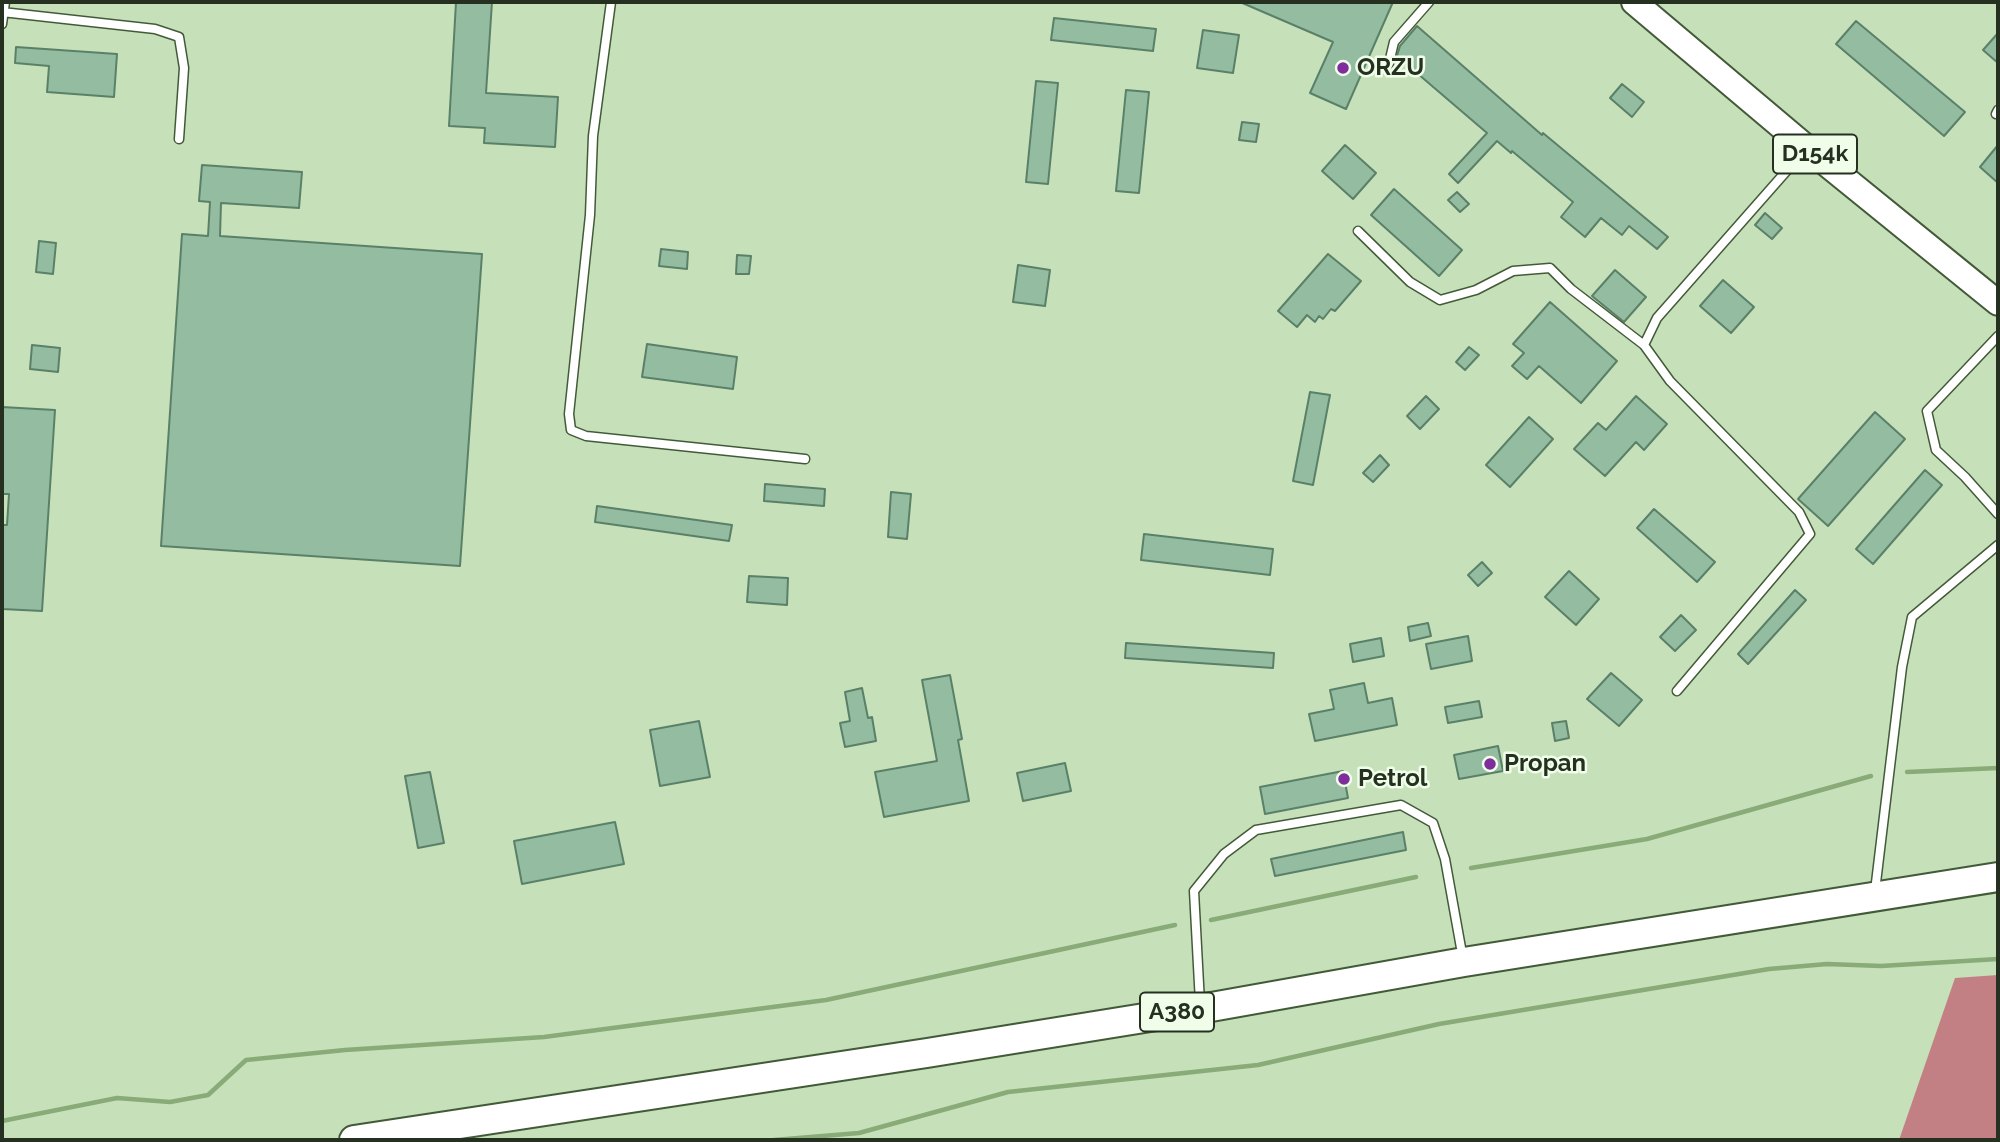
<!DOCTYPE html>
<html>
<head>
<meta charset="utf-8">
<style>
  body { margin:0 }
  #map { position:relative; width:2000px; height:1142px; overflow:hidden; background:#c6e0ba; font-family:Raleway,sans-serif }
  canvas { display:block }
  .frame { position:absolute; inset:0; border:4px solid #263021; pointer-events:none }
</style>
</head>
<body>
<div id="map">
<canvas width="2000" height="1142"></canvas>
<div class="frame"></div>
</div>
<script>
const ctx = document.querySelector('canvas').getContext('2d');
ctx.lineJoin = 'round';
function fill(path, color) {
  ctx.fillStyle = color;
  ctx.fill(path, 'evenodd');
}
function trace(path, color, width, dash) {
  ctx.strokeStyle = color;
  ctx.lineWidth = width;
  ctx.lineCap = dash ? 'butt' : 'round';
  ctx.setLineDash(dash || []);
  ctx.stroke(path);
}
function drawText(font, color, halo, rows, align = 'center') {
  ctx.font = font + ' Raleway,sans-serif';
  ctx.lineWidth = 5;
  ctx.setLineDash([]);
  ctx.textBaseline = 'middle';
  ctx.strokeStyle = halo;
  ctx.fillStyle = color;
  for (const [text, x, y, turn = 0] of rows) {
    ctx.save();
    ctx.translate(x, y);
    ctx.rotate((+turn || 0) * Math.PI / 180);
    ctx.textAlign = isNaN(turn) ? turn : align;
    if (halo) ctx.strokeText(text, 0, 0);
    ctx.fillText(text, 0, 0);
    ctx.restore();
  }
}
fill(new Path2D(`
  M1998 975V1140H1899L1955 978Z`), '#c38084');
trace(new Path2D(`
  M1907 772 1998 768
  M1471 868 1647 839 1871 776
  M1211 920 1416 877
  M2 1121 117 1098 170 1102 208 1095 246 1060 345 1050 544 1037 826 1000 1175 925
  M774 1140 859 1133 1008 1092 1258 1065 1439 1024 1769 969 1827 964 1881 966 1998 959`), '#88ab77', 4.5);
const building = new Path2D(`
  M456 2H492L486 93 558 97 555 147 484 143 485 128 449 126Z
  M1240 2H1393L1346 109 1310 93 1333 42Z
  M1054 18 1156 29 1153 51 1051 40Z
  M1856 21 1965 112 1944 136 1836 44Z
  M1417 26 1542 135 1543 133 1668 237 1657 249 1629 226 1622 235 1601 218 1585 237 1561 217 1573 202 1512 151 1511 153 1497 141 1458 183 1449 174 1487 133 1397 56 1400 46Z
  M1203 30 1239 35 1233 73 1197 68Z
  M1998 33V63L1983 50Z
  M16 47 117 54 114 97 47 92 49 66 15 63Z
  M1036 81 1058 83 1048 184 1026 182Z
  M1622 84 1644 102 1632 117 1610 98Z
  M1126 90 1149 92 1139 193 1116 191Z
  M1242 122 1259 124 1256 142 1239 140Z
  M1345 145 1376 173 1353 199 1322 171Z
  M1998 145V183L1980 167Z
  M202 165 302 172 299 208 221 203 220 236 482 254 460 566 161 546 182 234 208 236 210 202 199 201Z
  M1394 189 1462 250 1439 276 1371 215Z
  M1457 192 1469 204 1460 212 1448 200Z
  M1765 213 1782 228 1772 239 1755 225Z
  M39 241 56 243 53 274 36 272Z
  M661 249 688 252 687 269 659 266Z
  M1328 254 1361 281 1335 311 1331 309 1323 319 1319 316 1315 322 1307 315 1297 327 1278 311Z
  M737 255 751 256 749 274H736Z
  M1018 265 1050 270 1045 306 1013 302Z
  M1615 270 1646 297 1624 322 1592 296Z
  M1723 280 1754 307 1731 333 1700 306Z
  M1550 302 1617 361 1581 403 1539 366 1527 379 1512 366 1524 353 1513 344Z
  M647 344 737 357 733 389 642 377Z
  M32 345 60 348 58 372 30 369Z
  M1469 347 1479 355 1465 370 1456 362Z
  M1310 392 1330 395 1313 485 1293 481Z
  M1426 396 1439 409 1420 429 1407 416Z
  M1636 396 1667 424 1644 450 1636 442 1605 476 1574 449 1598 423 1606 430Z
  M2 407 55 410 42 611 2 609V525H7L9 494H2Z
  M1875 412 1905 439 1828 526 1798 499Z
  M1529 417 1553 439 1510 487 1486 465Z
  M1380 455 1389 465 1373 482 1363 473Z
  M1925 470 1942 485 1873 564 1856 549Z
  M765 484 825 489 824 506 764 501Z
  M891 492 911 494 907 539 888 537Z
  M597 506 732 525 729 541 595 522Z
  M1654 509 1715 562 1697 582 1637 528Z
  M1144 534 1273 549 1270 575 1141 560Z
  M1482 562 1492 573 1478 586 1468 575Z
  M1569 571 1599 599 1576 625 1545 597Z
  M749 576 788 578 787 605 747 602Z
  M1795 590 1806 600 1748 664 1738 654Z
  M1681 615 1696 630 1675 651 1660 637Z
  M1428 623 1431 636 1410 641 1408 627Z
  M1468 636 1472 661 1431 669 1426 644Z
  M1381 638 1384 656 1353 662 1350 644Z
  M1126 643 1274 653 1273 668 1125 658Z
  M1611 673 1642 700 1619 726 1587 699Z
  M950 675 962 739 958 740 969 801 884 817 875 772 937 761 922 680Z
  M1364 683 1368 703 1392 698 1397 725 1315 741 1309 714 1334 709 1330 690Z
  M862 688 868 718 872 717 876 741 845 747 840 723 850 721 845 692Z
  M1479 701 1482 717 1448 723 1445 707Z
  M699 721 710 777 660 786 650 730Z
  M1566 721 1569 738 1555 741 1552 723Z
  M1498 746 1503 771 1459 779 1454 755Z
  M1065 763 1071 791 1023 801 1017 773Z
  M1343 771 1348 798 1265 814 1260 787Z
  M430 772 444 843 418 848 405 776Z
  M615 822 624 864 522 884 514 841Z
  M1403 832 1406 850 1275 876 1271 859Z`);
fill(building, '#93bca0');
trace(building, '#5a8168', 2);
const lane = new Path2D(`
  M611 2 593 136 590 215 569 414 571 430 586 436 805 459
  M2 12 155 29 179 37 184 68 179 139
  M2 24 5 2
  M1389 63 1394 42 1429 2
  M1996 114 1998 110
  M1358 231 1410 282 1440 300 1476 290 1513 271 1550 268 1571 289 1644 345
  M1998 336 1927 411 1936 450 1965 477 1998 514
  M1677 691 1810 534 1799 512 1670 381 1644 345 1657 318 1805 150
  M1875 891 1902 667 1912 617 1998 545
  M1200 1003 1194 891 1224 854 1256 830 1401 805 1433 823 1445 859 1463 959`);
const primary = new Path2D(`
  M1634 2 1807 148 1998 303`);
const highway = new Path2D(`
  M354 1140 927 1053 1200 1009 1464 962 1998 877`);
trace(lane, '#435a38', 11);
trace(primary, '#435a38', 28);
trace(highway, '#435a38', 32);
trace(lane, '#fff', 8);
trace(primary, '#fff', 24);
trace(highway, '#fff', 28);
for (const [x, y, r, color] of [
  [1343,68,7,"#7f2d9d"],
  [1490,764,7,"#7f2d9d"],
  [1344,779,7,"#7f2d9d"]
]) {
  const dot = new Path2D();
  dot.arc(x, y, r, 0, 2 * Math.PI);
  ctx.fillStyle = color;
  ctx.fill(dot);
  trace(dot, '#effde9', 2.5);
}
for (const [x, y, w] of [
  [1815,154,84],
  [1177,1012,74]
]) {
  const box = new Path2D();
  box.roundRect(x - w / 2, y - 19.5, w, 39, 5);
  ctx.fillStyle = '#effde9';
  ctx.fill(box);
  trace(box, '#263021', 2);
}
drawText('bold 23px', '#263021', null, [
  ["D154k",1815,154],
  ["A380",1177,1012]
]);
drawText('bold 24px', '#263021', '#effde9', [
  ["ORZU",1357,68],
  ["Propan",1504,764],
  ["Petrol",1358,779]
], 'left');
</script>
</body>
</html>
